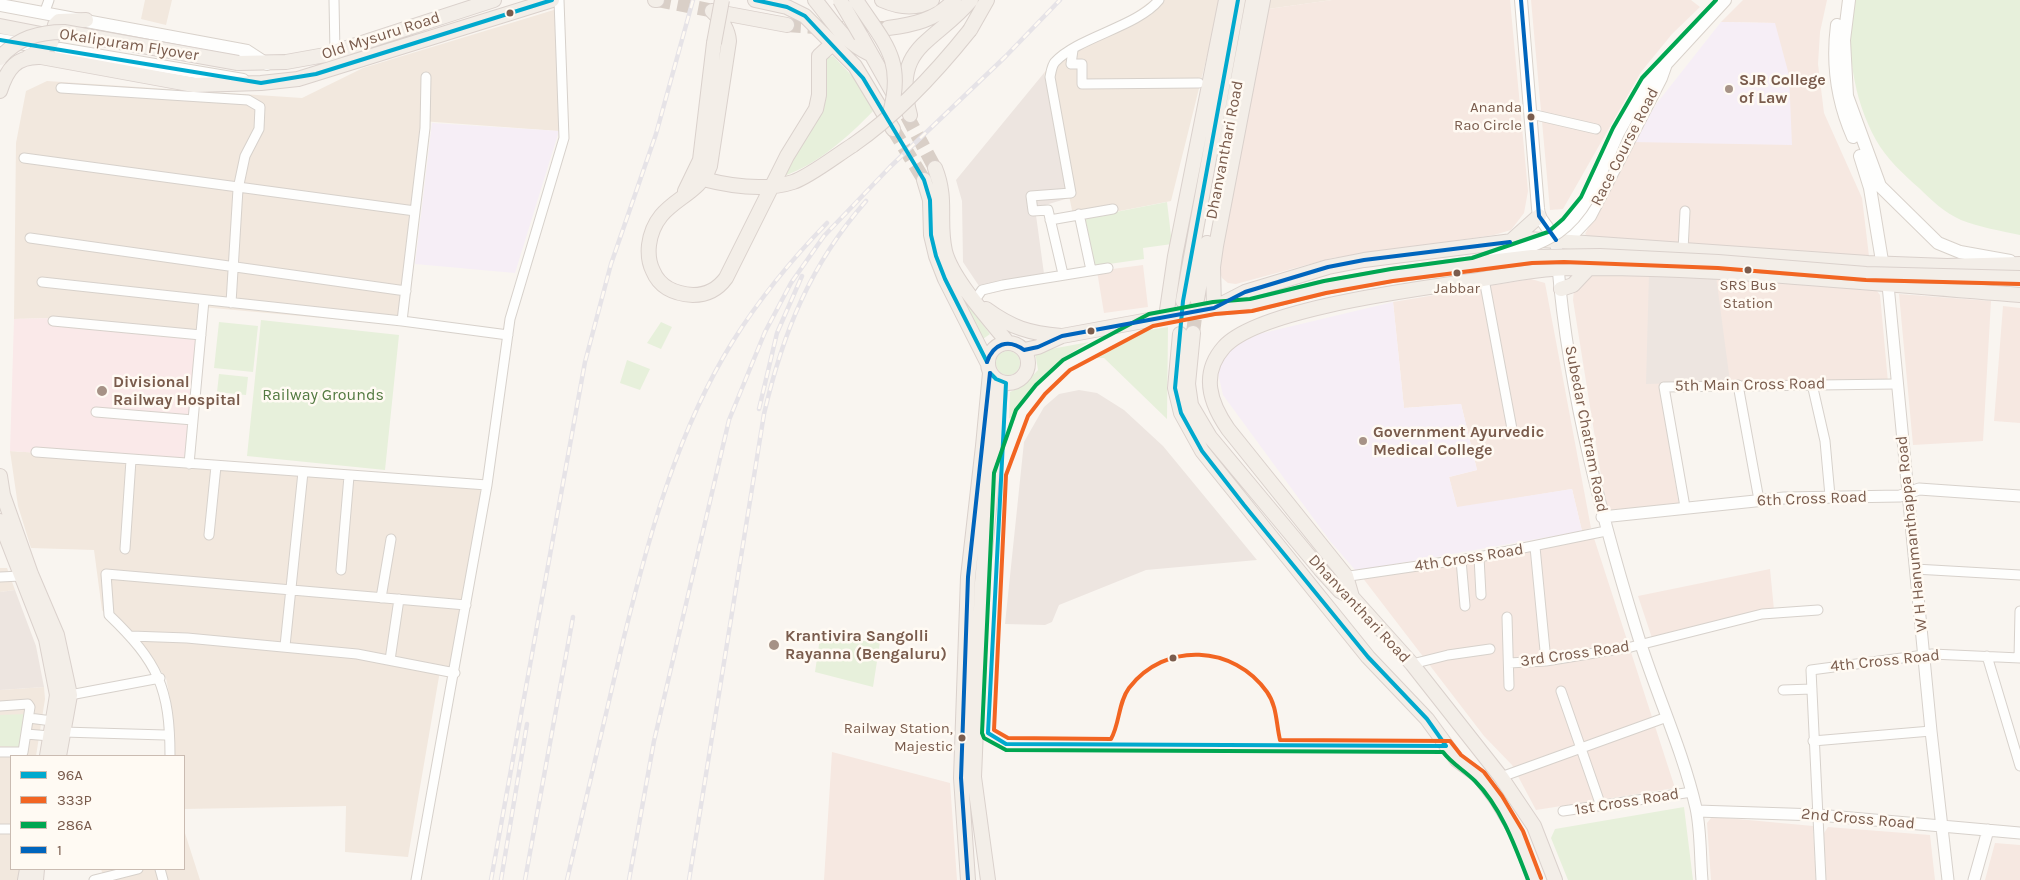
<!DOCTYPE html>
<html>
<head>
<meta charset="utf-8">
<style>
  body { margin:0 }
  #map { position:relative; width:2020px; height:880px; overflow:hidden; background:#f9f5f0; font-family:Karla,sans-serif }
  canvas { display:block }
  .legend { position:absolute; left:10px; top:755px; width:175px; height:115px; box-sizing:border-box; background:#fffaf3; border:1px solid #cabbb1; margin:0; padding:6px 9px; list-style:none; font-size:15px; color:#7a5c4d }
  .legend li { display:flex; align-items:center; gap:10px; height:25px }
  .legend b { width:25px; border:1px solid #cabbb1 }
</style>
</head>
<body>
<div id="map">
<canvas width="2020" height="880"></canvas>
<ul class="legend">
<li><b style="height:6px;background:#00a9ce"></b>96A</li>
<li><b style="height:6px;background:#f26522"></b>333P</li>
<li><b style="height:6px;background:#00a651"></b>286A</li>
<li><b style="height:6px;background:#0065bd"></b>1</li>
</ul>
</div>
<script>
const ctx = document.querySelector('canvas').getContext('2d');
ctx.lineJoin = 'round';
function fill(path, color) {
  ctx.fillStyle = color;
  ctx.fill(path, 'evenodd');
}
function trace(path, color, width, dash) {
  ctx.strokeStyle = color;
  ctx.lineWidth = width;
  ctx.lineCap = dash ? 'butt' : 'round';
  ctx.setLineDash(dash || []);
  ctx.stroke(path);
}
function drawText(font, color, halo, rows, align = 'center') {
  ctx.font = font + ' Karla,sans-serif';
  ctx.lineWidth = 5;
  ctx.setLineDash([]);
  ctx.textBaseline = 'middle';
  ctx.strokeStyle = halo;
  ctx.fillStyle = color;
  for (const [text, x, y, turn = 0] of rows) {
    ctx.save();
    ctx.translate(x, y);
    ctx.rotate((+turn || 0) * Math.PI / 180);
    ctx.textAlign = isNaN(turn) ? turn : align;
    if (halo) ctx.strokeText(text, 0, 0);
    ctx.fillText(text, 0, 0);
    ctx.restore();
  }
}
fill(new Path2D(`
  M145 0H172L166 25 141 19Z
  M1152 0H1221L1171 201 1074 220 1044 73 1049 67 1102 36Z
  M1269 0H1332L1268 9Z
  M557 9 559 131 421 121 398 325 202 307 199 332 54 318 14 319 16 143 26 91 47 81 302 98 363 68Z
  M10 451 485 481 452 667 441 665 408 857 345 852 346 806 184 809V756H174L173 714 166 678 133 633 125 638 102 610 94 550 31 548 18 506Z
  M0 568H7L15 590 0 592Z
  M44 687 45 699 36 756H11V869H21L19 880H0V690Z
  M184 830 200 880H99L104 878 101 869H184Z`), '#f2e8de');
fill(new Path2D(`
  M1332 0H1510L1528 191 1524 213 1511 230 1494 235 1332 258 1236 284 1228 283 1222 278 1218 269 1219 251 1268 9Z
  M1531 0H1691L1700 7 1672 34 1641 72 1563 209 1550 210Z
  M1743 0H1827L1820 32 1818 64 1824 113 1862 198 1869 256 1593 240 1585 234 1632 142 1775 23 1721 22Z
  M1143 265 1148 307 1104 313 1097 271Z
  M1594 271 1874 287 1880 295 1888 382 1659 384 1679 505 1607 513 1573 300 1574 289Z
  M1531 279 1545 283 1591 528 1582 531 1572 489 1457 508 1449 477 1477 470 1461 404 1404 408 1393 302Z
  M1899 294 1991 301 1983 441 1913 445Z
  M2003 306 2020 308V423L1994 421Z
  M1593 535 1675 788 1536 810 1512 765 1484 736 1362 577Z
  M1770 569 1774 610 1652 638 1638 596Z
  M832 752 950 783 957 880H824Z
  M1716 817 1813 826 1816 880H1711L1707 823 1711 818Z
  M1828 827 1930 835 1935 880H1826L1824 833Z
  M1995 843 2020 845V880H1985Z`), '#f6e8e1');
fill(new Path2D(`
  M1044 73 1069 198 1035 208 1045 281 985 295 963 262 962 201 956 180Z
  M1649 273 1716 276 1730 382 1646 384Z
  M1079 390 1097 393 1124 410 1163 446 1257 560 1146 570 1059 605 1052 622 1045 625 1005 624 1024 442 1044 407 1059 394Z
  M15 590 36 646 44 687 0 690V592Z`), '#ede5e0');
fill(new Path2D(`
  M1721 22 1775 23 1789 75 1792 145 1632 142 1657 103Z
  M432 123 559 131 515 273 415 264Z
  M1393 302 1404 408 1461 404 1477 470 1449 477 1457 507 1572 489 1582 531 1356 571 1330 541 1223 395 1217 369 1231 348 1259 334Z`), '#f6eef6');
fill(new Path2D(`
  M54 318 199 332 186 463 10 451 14 319Z`), '#fae9e9');
fill(new Path2D(`
  M1855 0H2020V235C2001 231 1979 227 1961 220 1945 213 1931 200 1919 188 1904 175 1886 158 1876 140 1853 98 1845 47 1855 0Z
  M833 56 856 80 873 111C848 137 818 164 784 176L798 146 807 137 820 112 825 96 826 58Z
  M1167 202 1172 244 1143 248 1144 259 1095 266 1085 218Z
  M963 299 990 334 983 339Z
  M261 320 399 335 385 470 247 456Z
  M219 322 258 326 253 372 214 368Z
  M661 322 672 327 661 349 647 343Z
  M1168 327 1167 419 1104 358H1095L1143 331Z
  M1089 342C1056 361 1028 383 1014 420L1009 418 1010 392 1023 386 1038 370 1035 352Z
  M996 363a12 12 0 1 1 24 0a12 12 0 1 1-24 0Z
  M627 360 650 369 640 390 620 383Z
  M219 374 248 377 246 395 217 392Z
  M820 638 880 642 873 687 815 672Z
  M26 714 20 747 0 746V715Z
  M1684 807 1693 880H1568L1551 838 1555 829Z`), '#e7f0db');
trace(new Path2D(`
  M657 0 709 10
  M787 25 830 28H884
  M907 116 935 168
  M893 129 924 180
  M1193 333 1197 301`), '#d9cfc7', 14, [14, 7]);
const minor = new Path2D(`
  M334 0 335 53
  M45 11 49 0
  M1073 50 1071 64H1082V84L1199 83
  M61 88 248 100 260 107 259 129 245 156 238 189 231 303
  M1531 114 1596 129
  M24 158 415 211
  M1079 214 1091 270
  M1050 220 1113 209
  M30 238 406 291
  M1683 250 1685 211
  M1063 274 1048 210 1033 211 1031 196 1071 193 1050 77C1051 72 1052 65 1055 62 1078 37 1137 27 1159 0
  M1484 279 1512 429
  M42 282 402 321 508 335
  M975 300 982 290 1003 285 1108 268
  M53 321 201 335
  M402 321 425 128 426 77
  M1812 384 1825 441 1830 496
  M1738 385 1759 500
  M96 412 193 420
  M36 452 487 485
  M189 464 204 300
  M1685 507 1664 387 1896 384
  M209 535 216 466
  M1535 547 1546 661
  M125 549 131 460
  M1479 557 1481 595
  M1461 560 1465 606
  M1915 569 2020 575
  M341 570 349 476
  M0 577 21 576
  M1343 577 1479 557 1606 531
  M381 598 391 539
  M1507 617 1509 686
  M131 636 187 638 357 654 455 673
  M285 646 303 472
  M1987 656 2020 766
  M2019 658 2020 611
  M390 660 399 599
  M1509 663 1546 661 1631 647 1762 614 1818 610
  M1412 664 1448 655 1490 649
  M1783 690 1812 689
  M1561 691 1601 806
  M70 695 160 678
  M0 706 28 704 30 707 23 752H0
  M29 718 52 721
  M63 732 165 735
  M26 734 50 736
  M1813 741 1931 731
  M170 756C170 688 158 662 109 615L106 574 466 605
  M1501 777 1667 717
  M1563 811 1692 792
  M0 829H11
  M160 869 163 880
  M94 880 138 869
  M416 880 487 485 510 319 564 138 559 0
  M1821 880 1811 670 1932 654 2020 658`);
const tertiary = new Path2D(`
  M1556 240C1564 372 1597 502 1636 629 1654 689 1682 747 1696 808 1701 831 1700 857 1702 880
  M1888 285 1931 731 1948 880
  M1602 517 1784 498 1900 496 1919 489 2020 496
  M1697 811 1818 815 2020 833
  M1974 880 1988 830`);
const secondary = new Path2D(`
  M1521 0 1538 208 1539 216 1556 240 1572 235 1590 216 1661 78 1666 64 1725 0
  M1849 0 1844 40 1847 96 1880 186 1938 243 1960 252 2010 261
  M0 5 247 51 267 64
  M1837 25C1832 64 1837 101 1853 137
  M0 40 25 44
  M60 49 243 80
  M1619 131 1647 82 1664 66
  M1860 156 1870 188 1884 273`);
const primary = new Path2D(`
  M655 0H657
  M755 0 787 7 805 16 855 66 893 129
  M815 0C834 23 843 41 870 54
  M882 0C898 7 916 10 932 0
  M712 11C721 19 728 28 729 41L710 166C697 201 655 199 649 245 648 254 649 263 653 271 660 288 676 294 693 295 707 295 718 289 726 278L787 156 816 109 819 95V56L832 44
  M712 11 787 25
  M0 26 41 34 44 41 43 49 28 57
  M888 28C912 25 937 20 954 0
  M970 30 987 0
  M861 36 897 100
  M51 43 55 25 59 21 86 20
  M238 63 286 62 325 55 494 0
  M0 91C7 69 16 56 41 57L194 85 261 83 298 79 552 0
  M910 115C891 46 935 43 971 0
  M1226 144 1253 0
  M935 168C948 200 938 221 945 251 952 279 990 320 1008 343
  M703 179C730 186 766 191 793 182 809 177 837 155 853 145
  M924 180 930 200 931 235 936 256 945 279 987 362
  M685 191 700 160 714 43
  M1510 242 1539 216
  M1561 289 1573 285 1589 268
  M1197 299 1207 243
  M1183 301 1238 0
  M1214 308 1245 292 1328 267 1364 260 1528 239 1868 263 1947 266 2020 264
  M1214 308 1213 267 1216 246 1263 0
  M986 309C1012 328 1029 333 1061 336
  M1166 317 1175 256 1226 0
  M1193 333 1188 384 1191 405 1210 437 1320 569 1340 591 1352 597 1412 664 1501 777 1534 826 1555 880
  M1180 334 1175 388 1181 413 1202 451 1368 657 1427 719 1457 760 1479 776 1497 800 1517 834 1535 880
  M988 363a20 20 0 1 1 40 0a20 20 0 1 1-40 0Z
  M1024 350 1038 347 1062 336 1214 308 1251 305 1325 287 1392 275 1473 264
  M0 476 3 495 31 574 57 635 70 695 59 756
  M0 521 46 639 57 695 47 756
  M1352 597 1346 576 1228 429C1210 403 1200 374 1224 347 1258 309 1417 289 1471 281 1504 276 1539 268 1574 268 1723 267 1872 284 2020 295
  M25 880 27 869
  M36 880 37 869
  M968 880 961 778 968 577 983 446 990 373
  M988 880 974 777 982 583 1001 382`);
trace(minor, '#d7d1cb', 11);
trace(tertiary, '#d7d1cb', 13);
trace(secondary, '#d9d2cb', 14);
trace(primary, '#dad1cc', 16);
trace(minor, '#fefefd', 9);
trace(tertiary, '#fefefd', 11);
trace(secondary, '#fefefd', 12);
trace(primary, '#f3eee8', 14);
const rail = new Path2D(`
  M759 409 777 333 802 276
  M491 880 585 362 611 264 656 134 693 0
  M501 880 527 724
  M525 880 573 617
  M567 880C586 799 605 718 624 637 649 536 677 431 733 341 760 298 792 259 827 223
  M629 880 654 741 729 420 765 332 791 283 824 236 890 167 1005 57 1060 0
  M689 880 764 414C783 332 810 265 866 201`);
trace(rail, '#e6e3e7', 4.5);
trace(rail, '#fffaf3', 2.5, [8]);
const secondaryBridge = new Path2D(`
  M1494 257C1516 251 1539 245 1558 232 1590 210 1603 165 1619 131`);
const primaryBridge = new Path2D(`
  M840 0 861 36
  M856 0C884 43 905 59 890 113
  M714 43 722 0
  M0 58C17 38 39 32 64 32L238 63
  M853 145C895 116 938 70 970 30
  M1473 264 1532 257 1600 256 1718 262 1866 274 2020 278`);
trace(secondaryBridge, '#d9d2cb', 14, []);
trace(primaryBridge, '#dad1cc', 16, []);
trace(secondaryBridge, '#fefefd', 12);
trace(primaryBridge, '#f3eee8', 14);
trace(new Path2D(`
  M755 0 787 7 805 16 863 78 924 180 930 200 931 235 936 256 945 279 987 362
  M1238 0 1183 301 1175 388 1181 413 1202 451 1244 505 1368 657 1427 719 1446 746
  M0 40 261 83 316 74 552 0
  M990 373 996 379 1006 383 988 733 1006 744 1446 746`), '#00a9ce', 4);
trace(new Path2D(`
  M1541 878 1523 831 1502 796 1484 772 1461 755 1450 741 1280 740C1276 723 1277 706 1267 692 1234 645 1165 641 1129 688 1118 703 1120 723 1111 739L1008 738 994 730 1006 475 1028 416 1045 394 1070 370 1153 326 1215 314 1252 311 1326 293 1393 281 1532 263 1564 262 1718 268 1866 280 2020 284`), '#f26522', 4);
trace(new Path2D(`
  M1528 880C1515 846 1501 807 1475 781 1464 770 1452 764 1443 752L1006 750 984 738 982 733 994 473 1016 410 1036 385 1063 360 1149 314 1213 302 1250 299 1324 281 1391 269 1472 258 1548 232 1563 219 1581 197 1613 128 1642 78 1716 0`), '#00a651', 4);
trace(new Path2D(`
  M1521 0 1539 216 1556 240
  M987 362C993 344 1008 338 1024 350L1038 347 1062 336 1214 308 1245 292 1328 267 1364 260 1510 242
  M968 880 961 778 968 577 990 373`), '#0065bd', 4);
for (const [x, y, r, color] of [
  [510,13,4.5,"#7a5c4d"],
  [1729,89,5,"#a69286"],
  [1531,117,4.5,"#7a5c4d"],
  [1748,270,4.5,"#7a5c4d"],
  [1457,273,4.5,"#7a5c4d"],
  [1091,331,4.5,"#7a5c4d"],
  [102,391,6,"#a69286"],
  [1363,441,5,"#a69286"],
  [774,645,6,"#a69286"],
  [1173,658,4.5,"#7a5c4d"],
  [962,738,4.5,"#7a5c4d"]
]) {
  const dot = new Path2D();
  dot.arc(x, y, r, 0, 2 * Math.PI);
  ctx.fillStyle = color;
  ctx.fill(dot);
  trace(dot, '#fffaf3', 2);
}
drawText('15px', '#7a5c4d', '#fffaf3', [
  ["Ananda",1522,108],
  ["Rao Circle",1522,126],
  ["SRS Bus",1748,286,"center"],
  ["Station",1748,304,"center"],
  ["Jabbar",1457,289,"center"],
  ["Railway Station,",953,729],
  ["Majestic",953,747]
], 'right');
drawText('16px', '#7a5c4d', '#fffaf3', [
  ["Old Mysuru Road",381,36,-18],
  ["Okalipuram Flyover",129,45,9],
  ["Race Course Road",1625,147,-63],
  ["Dhanvanthari Road",1225,150,-79],
  ["5th Main Cross Road",1750,385,-1],
  ["Subedar Chatram Road",1586,429,79],
  ["6th Cross Road",1812,499,-2],
  ["W H Hanumanthappa Road",1912,534,-96],
  ["4th Cross Road",1469,558,-9],
  ["Dhanvanthari Road",1359,609,47],
  ["3rd Cross Road",1575,654,-8],
  ["4th Cross Road",1885,661,-6],
  ["1st Cross Road",1627,802,-9],
  ["2nd Cross Road",1858,819,5]
]);
drawText('bold 16px', '#7a5c4d', '#fffaf3', [
  ["SJR College",1739,80],
  ["of Law",1739,98],
  ["Divisional",113,382],
  ["Railway Hospital",113,400],
  ["Government Ayurvedic",1373,432],
  ["Medical College",1373,450],
  ["Krantivira Sangolli",785,636],
  ["Rayanna (Bengaluru)",785,654]
], 'left');
drawText('16px', '#537a41', '#fffaf3', [
  ["Railway Grounds",323,395]
]);
</script>
</body>
</html>
